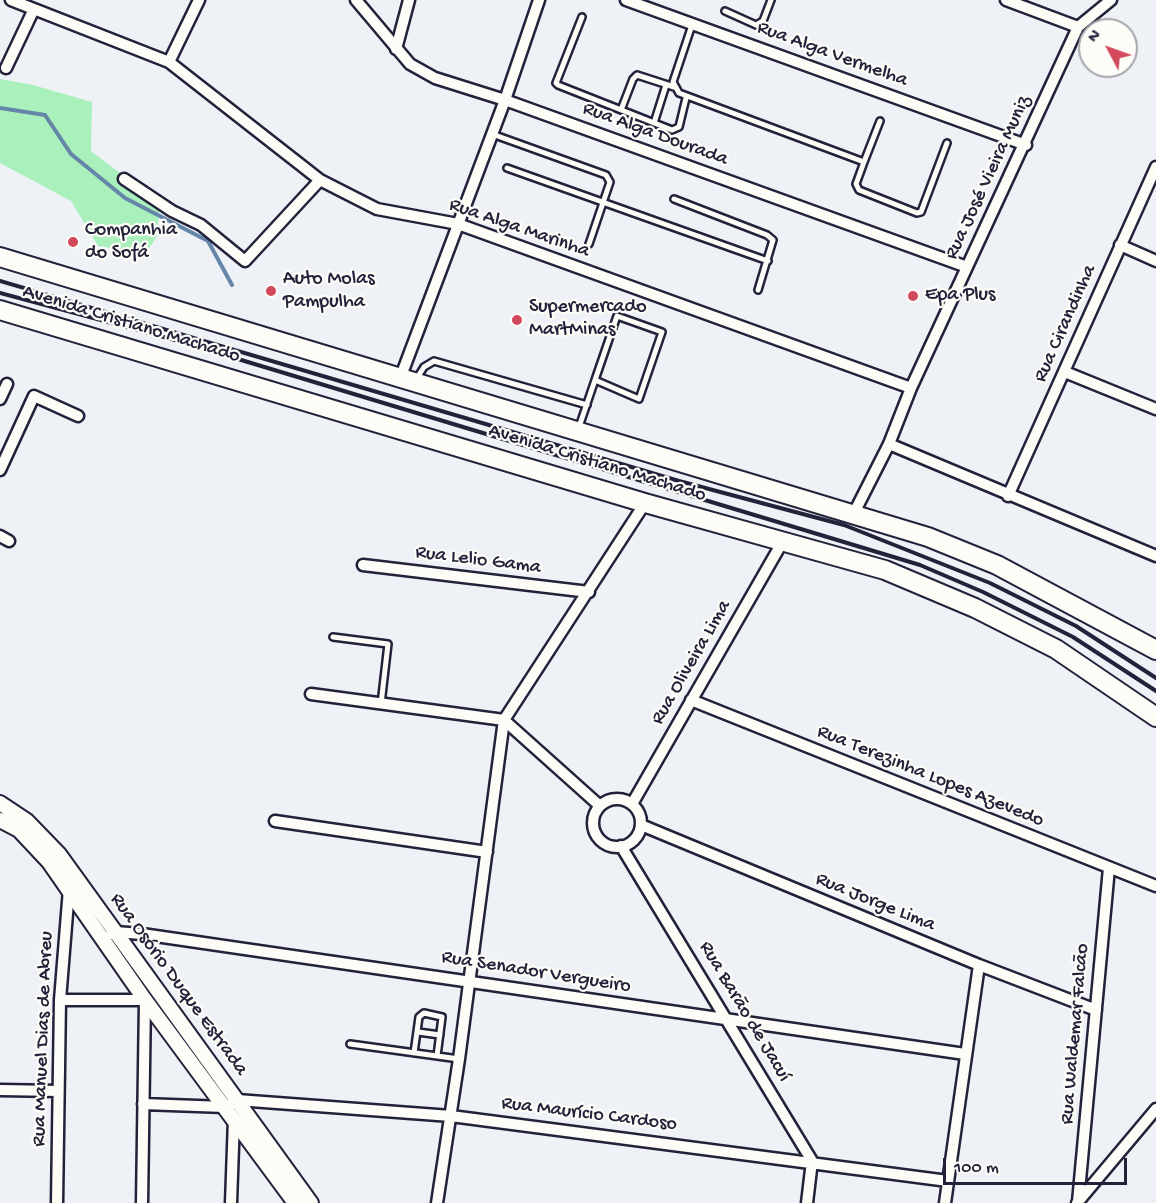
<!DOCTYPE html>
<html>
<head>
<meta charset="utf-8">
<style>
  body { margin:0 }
  #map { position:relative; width:1156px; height:1203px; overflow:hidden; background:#eef2f7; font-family:"Gochi Hand",sans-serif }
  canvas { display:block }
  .north { position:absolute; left:1078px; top:18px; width:60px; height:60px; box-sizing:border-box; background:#fdfcf7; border:2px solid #a5a5ac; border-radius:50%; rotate:311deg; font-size:16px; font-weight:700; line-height:24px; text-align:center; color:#22223b }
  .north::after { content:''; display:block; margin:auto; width:21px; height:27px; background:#d1495b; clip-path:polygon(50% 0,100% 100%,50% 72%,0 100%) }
  .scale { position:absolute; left:943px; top:1158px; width:184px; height:27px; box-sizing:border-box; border:3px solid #22223b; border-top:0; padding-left:8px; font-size:18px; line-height:21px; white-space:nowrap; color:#22223b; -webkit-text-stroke:4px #fdfcf7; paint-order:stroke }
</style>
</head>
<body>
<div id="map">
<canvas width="1156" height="1203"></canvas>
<div class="north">N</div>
<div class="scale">100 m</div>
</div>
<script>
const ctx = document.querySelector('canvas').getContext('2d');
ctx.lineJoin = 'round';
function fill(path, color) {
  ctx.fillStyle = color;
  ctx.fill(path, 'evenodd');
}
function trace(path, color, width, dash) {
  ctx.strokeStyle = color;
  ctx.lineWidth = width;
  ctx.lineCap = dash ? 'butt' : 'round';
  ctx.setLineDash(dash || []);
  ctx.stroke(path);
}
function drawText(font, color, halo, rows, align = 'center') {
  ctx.font = font + ' "Gochi Hand",sans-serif';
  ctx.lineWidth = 4.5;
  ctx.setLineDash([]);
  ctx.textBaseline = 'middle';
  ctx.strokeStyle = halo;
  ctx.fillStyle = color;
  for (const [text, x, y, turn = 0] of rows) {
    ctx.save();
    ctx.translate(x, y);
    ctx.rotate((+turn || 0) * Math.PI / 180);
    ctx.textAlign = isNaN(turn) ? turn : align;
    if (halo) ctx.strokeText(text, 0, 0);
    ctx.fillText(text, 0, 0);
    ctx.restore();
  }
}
fill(new Path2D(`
  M0 79 33 85 92 102 91 151 160 203 157 236 146 253 98 246 71 201 0 163Z`), '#a9f0bc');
trace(new Path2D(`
  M0 108 45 115 71 154 125 198 208 241 232 285`), '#6586a8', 4);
const lane = new Path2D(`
  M725 11 756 25 763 21 771 0
  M582 17 556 83 558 85 672 130 679 127 686 98
  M692 25 673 82 679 93 864 162 856 184 859 190 917 213 921 212 947 143
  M621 110 633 79 637 75 674 87
  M654 123 666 85
  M492 134 606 175 610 182 589 244
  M864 162 880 121
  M507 168 768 261
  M674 199 767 235 773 240 758 290
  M417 378 424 367 434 361 587 405
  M579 427 595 380 639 399 662 332 617 316 595 380
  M333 637 388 644 381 704
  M418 1032 440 1035
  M350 1044 459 1059
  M414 1053 419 1017 424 1013 442 1017 437 1056`);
const street = new Path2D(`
  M11 0 169 62 320 180 377 209 458 224 911 388
  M356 0 410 64 435 78 505 100 967 267
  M626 0 1026 145
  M1006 0 1078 27
  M396 49 409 0
  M169 62 199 0
  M6 68 33 11
  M124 179 172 211 201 225 245 261 320 180
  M1120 245 1156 261
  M1065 372 1156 409
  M401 376 505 100 539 0
  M0 399 7 384
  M889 444 1156 556
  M0 470 34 396 78 416
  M1008 496 1156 167
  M854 513 889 444 911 388 1078 27 1111 0
  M0 536 9 541
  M363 565 589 592
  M311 694 504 720 600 806
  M691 700 1156 886
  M593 823a24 24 0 1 1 48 0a24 24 0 1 1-48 0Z
  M632 804 783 541
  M275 821 487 852
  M641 825 979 965 1096 1010
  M621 846 812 1161 807 1203
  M111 934 115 932 142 934 965 1054
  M60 1000H145L142 1203
  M0 1090 58 1091
  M143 1104 225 1107
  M226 1108 237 1100 451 1116 948 1181
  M1078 1202 1109 868
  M57 1203 60 1000 69 889
  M231 1203 234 1119
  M437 1203 459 1059 504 720 645 503
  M945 1203 979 965
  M1077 1203 1156 1109`);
const secondary = new Path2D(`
  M0 803 27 821 59 854 311 1203
  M0 820 19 830 49 862 145 1000 295 1203`);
const highway = new Path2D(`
  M0 257 928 537 997 565 1156 650
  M0 310 645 503 885 570 975 608 1056 649 1156 717`);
trace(lane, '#22223b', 10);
trace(street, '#22223b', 15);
trace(secondary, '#22223b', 18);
trace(highway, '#22223b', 22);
trace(lane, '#fdfcf7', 5);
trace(street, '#fdfcf7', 10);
trace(secondary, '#fdfcf7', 14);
trace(highway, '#fdfcf7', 18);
trace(new Path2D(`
  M0 281 679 481 844 525 990 583 1076 626 1156 678
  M0 293 175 340 920 565 983 592 1073 637 1156 691`), '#22223b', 4);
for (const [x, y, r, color] of [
  [73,242,6,"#d1495b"],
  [271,291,6,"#d1495b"],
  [913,296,6,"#d1495b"],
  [517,320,6,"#d1495b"]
]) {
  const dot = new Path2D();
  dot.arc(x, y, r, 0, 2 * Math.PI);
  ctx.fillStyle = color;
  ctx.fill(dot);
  trace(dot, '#fdfcf7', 2);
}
drawText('20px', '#22223b', '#fdfcf7', [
  ["Rua Alga Vermelha",832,55,20],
  ["Rua Alga Dourada",655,135,20],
  ["Rua José Vieira Muniz",989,178,-65],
  ["Rua Alga Marinha",519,229,19],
  ["Rua Cirandinha",1066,324,-66],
  ["Avenida Cristiano Machado",131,325,17],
  ["Avenida Cristiano Machado",597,464,17],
  ["Rua Lelio Gama",478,561,7],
  ["Rua Oliveira Lima",692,663,-60],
  ["Rua Terezinha Lopes Azevedo",930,777,22],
  ["Rua Jorge Lima",875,903,22],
  ["Rua Senador Vergueiro",536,973,9],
  ["Rua Osório Duque Estrada",178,985,54],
  ["Rua Barão de Jacuí",744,1012,59],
  ["Rua Waldemar Falcão",1076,1034,-85],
  ["Rua Manuel Dias de Abreu",44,1039,-88],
  ["Rua Maurício Cardoso",589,1115,7]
]);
drawText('20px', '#22223b', '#fdfcf7', [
  ["Companhia",85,231],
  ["do Sofá",85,254],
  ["Auto Molas",283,280],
  ["Pampulha",283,303],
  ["Epa Plus",925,296],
  ["Supermercado",529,308],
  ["MartMinas",529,331]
], 'left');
</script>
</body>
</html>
